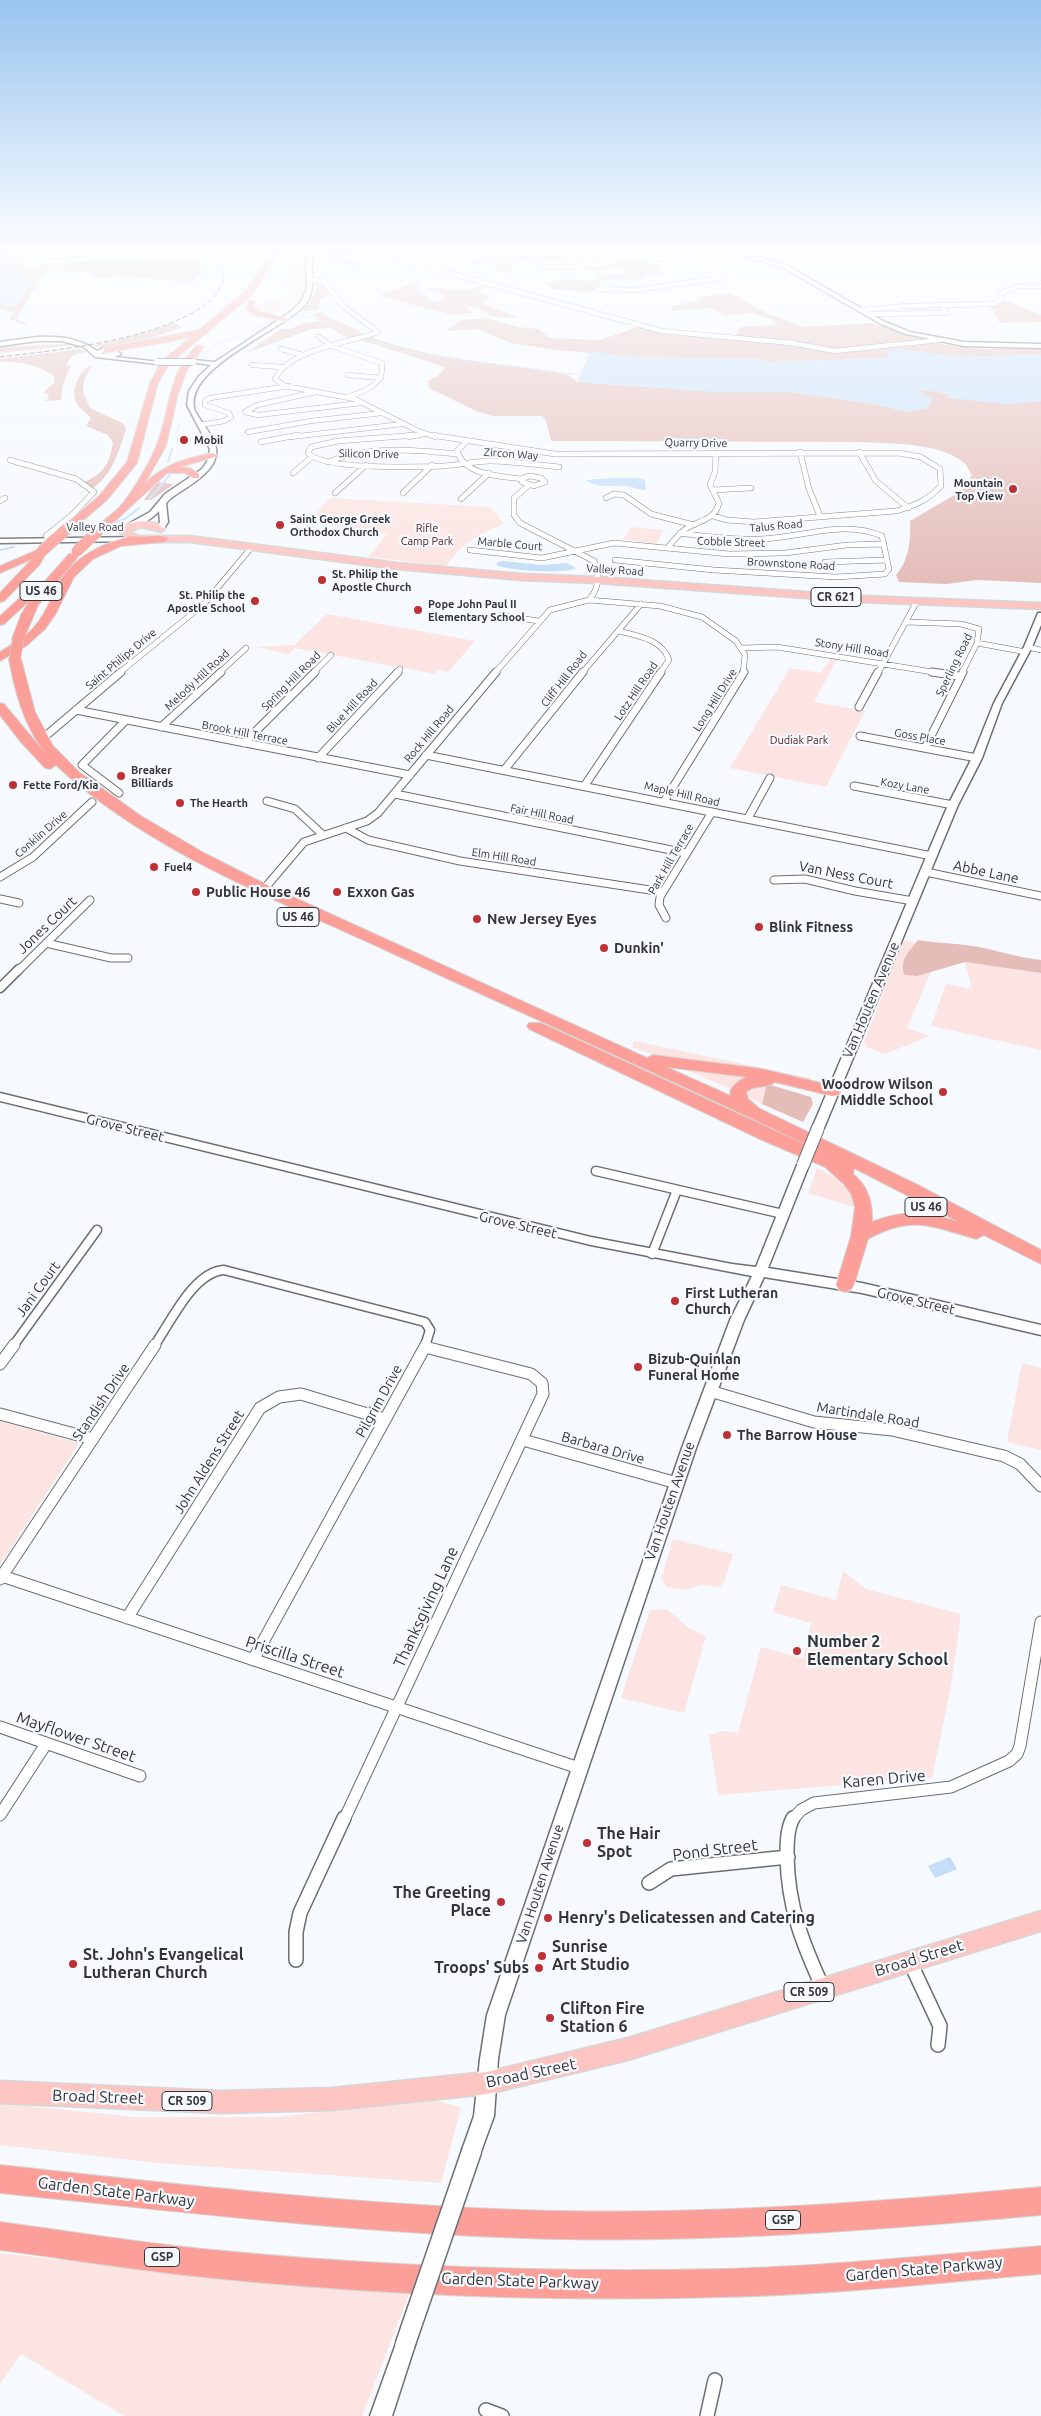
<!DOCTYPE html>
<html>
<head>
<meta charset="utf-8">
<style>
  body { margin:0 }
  canvas { display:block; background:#f6fafe }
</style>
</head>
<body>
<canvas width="1041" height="2416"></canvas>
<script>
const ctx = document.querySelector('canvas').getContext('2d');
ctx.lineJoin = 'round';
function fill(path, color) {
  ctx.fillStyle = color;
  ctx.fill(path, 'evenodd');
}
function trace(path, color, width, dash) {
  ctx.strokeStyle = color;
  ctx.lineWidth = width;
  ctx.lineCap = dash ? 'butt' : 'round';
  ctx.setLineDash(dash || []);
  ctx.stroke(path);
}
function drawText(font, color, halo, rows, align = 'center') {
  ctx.font = font + ' Ubuntu,sans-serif';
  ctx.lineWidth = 4.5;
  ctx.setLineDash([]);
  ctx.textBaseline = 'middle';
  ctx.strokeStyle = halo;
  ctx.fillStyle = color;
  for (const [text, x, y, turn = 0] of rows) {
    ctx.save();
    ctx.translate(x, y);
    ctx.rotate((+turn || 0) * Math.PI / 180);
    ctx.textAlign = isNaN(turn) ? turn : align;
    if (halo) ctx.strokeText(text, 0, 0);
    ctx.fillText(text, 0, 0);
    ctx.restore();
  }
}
fill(new Path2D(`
  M295 249H301L303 253 299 262H303C307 279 309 285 301 301H286L279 295 290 297 298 293 295 286H285L283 280 292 275C287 264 287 258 295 249Z
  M270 300 292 304 275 306 292 307 290 312 270 314 255 308Z
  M330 498 490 507 504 524C477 535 464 542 446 566L368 557 387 534 308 522Z
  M631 527 663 530 657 544 623 539Z
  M327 614 475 641 448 672 438 670 435 674 295 648 289 654 255 647 294 645Z
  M831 658 837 659 814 702 865 711 826 787 730 768 790 668 821 673Z
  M903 940 915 943 917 976 931 972 907 1028 930 1036 885 1054 866 1047 864 1042Z
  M965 962 1041 973V1050L931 1026 946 984 972 989Z
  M634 1041 810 1078 812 1082 674 1061 632 1047Z
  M679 1067 749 1076 731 1089Z
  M767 1084 762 1104 749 1098 747 1091 751 1088Z
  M817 1168C836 1177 850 1185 854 1207L808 1193Z
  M1022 1363 1041 1368V1450L1007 1442Z
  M0 1421 79 1443 0 1565Z
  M673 1539 733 1554 725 1580 720 1587 701 1585 685 1590 667 1587 661 1579Z
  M843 1571 866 1589 961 1614 951 1687 932 1778 718 1795 709 1735 723 1731 738 1733 761 1647 803 1658 811 1623 773 1612 781 1585 836 1600Z
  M667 1609 690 1629 706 1636 684 1713 621 1698 650 1610Z
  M433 2099 461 2108 441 2183 157 2163 0 2145V2103L135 2117H277Z
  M0 2253 177 2273 411 2289 362 2416H124L21 2354 0 2384Z`), '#fce4e2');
fill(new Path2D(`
  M0 249H8L26 268H32L51 262 198 261 203 273 195 278 194 283 128 276 94 278 90 273 51 270 44 272 18 316 17 319 27 324 24 325 10 319 13 312 0 309Z
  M332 250 361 253C353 256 345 255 338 259L359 262 358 266 335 263 322 255Z
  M541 255 573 257 565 261 514 260 511 273 495 272 497 262 471 265 469 260C481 259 495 256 505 256 518 256 529 257 541 255Z
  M602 258 649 259 651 264 661 266V274L646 275 643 279 603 280 593 292 551 289 545 283 564 279 591 281 598 279 599 274H625L626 270 601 269 600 273 581 268 599 266Z
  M419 281V292L433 301 445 300 439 292 425 289C440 286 449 291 462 290 472 290 479 285 490 286L477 291 490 297 481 303 520 318 493 317 477 307H465L474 313 453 315 379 296Z
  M317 282H321L331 294 320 300 318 309 302 312 314 295Z
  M730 293 769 314 804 327 872 323 910 337 953 346 981 349H1041V355L957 357 897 349 888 358 771 362 756 359 632 357 556 350 511 343 476 329 446 331 462 320 486 318 518 327 539 329 549 338 600 340 638 327 730 340 734 338 740 327 778 325 773 320 753 313 725 316 709 308 672 311V306L700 300 697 298Z
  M1005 300 1041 315V322L1000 323 989 306 1002 303Z
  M322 312C333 323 349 323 363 334L349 339 331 328 312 329 246 353 281 329H290L304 323 320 321 312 314Z
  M174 323 182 327C158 336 117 351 91 346L130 337Z
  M371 337C435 361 502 362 569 375L577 382 722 392H791L875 404 908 412 927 408 932 400 916 390 922 389 1006 404 1041 401V583L977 580 946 584 899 582 896 575C909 560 911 540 910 521L961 491 972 475C969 471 967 464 963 462 939 442 890 444 860 442L551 441 546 421 542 416H492L476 411 429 388 428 381 439 375 445 367 361 340Z
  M72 344 74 345 0 353V347Z
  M80 349 87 352 73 355 66 365 71 366 63 384 61 400 45 401 49 398 48 394 43 393 55 382 54 376C38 365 20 361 0 362V359Z
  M93 364 84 380 83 392 90 408 124 424 126 429C119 451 113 474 93 488L85 482C106 471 108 466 113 443L108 435 86 426 91 418C87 413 80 409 77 404 69 390 80 370 93 364Z
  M157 482 174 484 151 500H144Z
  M918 940C941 944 965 943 988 949 1006 953 1022 958 1041 960V973L965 962 917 976 905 975C898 961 910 951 918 940Z
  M767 1084 811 1097 813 1104 803 1122 762 1104Z`), '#e4bcb8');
fill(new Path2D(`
  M0 255 15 262 17 271 33 280 15 307 0 304Z
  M897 349 957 357 1041 355V401L1006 404 949 398 947 396 950 393 917 390 933 400 928 408 909 412 875 404 791 392H722L577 382 590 351 632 357 756 359 771 362 888 358 887 351Z
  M611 478H640L645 480 646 490C639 491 633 486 626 486 613 485 596 489 586 480Z
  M503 561 541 565 567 563 576 568C564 574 509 571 496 565L498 562Z
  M950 1857 957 1869 935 1878 928 1866Z`), '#c4ddf8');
trace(new Path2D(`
  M297 315 313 318 405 352 580 375
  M250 332 275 319
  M200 357 214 346 239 336
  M177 431 180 423`), '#c4ddf8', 1);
trace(new Path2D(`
  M168 462 172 449
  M149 499 170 475
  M109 524 125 519 139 508
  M0 550 14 547`), '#c4ddf8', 2);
const streetFar5 = new Path2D(`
  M20 249C32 269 100 261 118 250L116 249
  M874 249V251L910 253 913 252 911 249
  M359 251 366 255 412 263 662 331 791 343 835 351 939 340
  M577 257 665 259 704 255
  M542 267H575L611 262
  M311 280 323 281 343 306 378 332C349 343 289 349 275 379L285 386 355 399 414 429 435 437
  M598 289 636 290 720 278 723 277 698 261 729 251
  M860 310 905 306 993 304 1000 301 1001 293 1019 286H1041
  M870 314 947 313 941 305
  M319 337 332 346 382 363C385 385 365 391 347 397
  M281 349 303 355
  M252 365 282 367
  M348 375 381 378
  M316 392 257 405 245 412 258 415 361 403
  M200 425 224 421 231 417 229 413 205 405V401L210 398 289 386
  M248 432 311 421 382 413
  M291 437 402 424
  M409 437 424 434`);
const streetFar4 = new Path2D(`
  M416 435 338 441 311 447 308 453C325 470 417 467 444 466 459 465 475 461 490 461 513 461 536 465 559 467
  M431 435 555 454 899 453 921 457 940 469 941 486C928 500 914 506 896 511L754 522 727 520 713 516
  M261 442 298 435
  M466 442 457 451C465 476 500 476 522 479
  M800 452 809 489 820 516
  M859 452 876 481 908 508
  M10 460 76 479 94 492 73 514 46 536
  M328 462C368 445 414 450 457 454
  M293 473 312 457
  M530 476 541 478 545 482 534 486 522 482 523 478Z
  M713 490 751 488
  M335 493 366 465
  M403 493 432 465
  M606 498 614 494 624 495 651 514 694 525
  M461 499 489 473
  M0 501 5 498
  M667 548C673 542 679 533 687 528 700 520 715 520 719 503L710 485 715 472 716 453
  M470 550 542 558 614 543 729 554 785 553 847 545 884 544
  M615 560 714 570 836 577 885 574 889 569 882 536C843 519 801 538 761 539 734 540 706 537 680 533
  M825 562 887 560
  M589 600 660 606 702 617 736 641 745 655 743 673
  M501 615 538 621
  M907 622 961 624 979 629 977 643 962 673
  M619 631C638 636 662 639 669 660L660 673
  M977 643 1026 652
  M1028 647 1041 650
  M741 648 777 647 939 673
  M119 673 204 604 251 548
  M219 673 246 648
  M313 673 331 655
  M396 673 400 669
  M495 673 550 610 589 600C599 589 600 574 594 561L520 523 514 515V498L529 485
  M582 673 641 604
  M878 673 917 601`);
const streetFar3 = new Path2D(`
  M932 672 959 676
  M859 707 878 672
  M76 710 410 775
  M161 727 221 672
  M860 736 977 758
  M42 739 121 672
  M244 743 315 672
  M925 748 963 672
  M426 755 932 856
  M318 758 398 672
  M505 769 583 672
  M585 785 661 672
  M854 786 953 805
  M119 793 82 765 126 720
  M395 794 686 853
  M665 800 744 672
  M267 801 295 809 323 835
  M748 818 770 778
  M346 828 368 840 460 861 663 892
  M926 872 1041 896
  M0 877 33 857 92 802
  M774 880 805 879 855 891 913 901
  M264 889 304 842 367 821 378 813 496 672
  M0 899 19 903
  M666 918 659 905 660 897 712 812
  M46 943 111 958H128
  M18 971 90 900`);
const streetFar2 = new Path2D(`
  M0 988 19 969
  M596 1171 783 1214
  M652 1254 677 1190
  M13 1346 97 1230
  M154 1346C171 1322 193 1272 224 1270L425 1322 430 1330 425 1346`);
const streetFar1 = new Path2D(`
  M0 1364 14 1345
  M710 1391 814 1422 892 1430 1004 1456 1020 1464 1041 1486
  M0 1414 93 1439
  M523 1440 677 1483
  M2 1576 579 1768
  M0 1579 155 1345
  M127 1618 260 1408 279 1397 301 1394 384 1419
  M253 1660 426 1345
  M0 1727 140 1776
  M0 1815 46 1744
  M344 1820 543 1394 542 1383 531 1374 425 1347
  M792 1820 801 1810 814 1803 951 1787 1009 1761 1017 1754 1020 1746 1041 1622`);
const street = new Path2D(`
  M793 1818C787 1829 787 1844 787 1856 788 1907 802 1942 823 1988
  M649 1883 671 1869 788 1857
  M296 1960V1932L300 1913 344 1818
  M909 1960 940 2026 938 2045
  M486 2410 502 2416
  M707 2416 715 2380`);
const secondary = new Path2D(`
  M310 249H320L314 251C307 270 319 289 304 306 279 332 181 369 195 411 201 423 214 436 216 448 220 471 186 487 171 498L166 503 168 522 163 530 156 528 160 522 159 511C153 518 139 527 130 527V523L150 512 165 494 202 469 208 460 210 449 187 405 189 391 199 376 211 365 190 362 193 360 215 362 289 313 300 303 307 289 306 264Z
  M334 249H490C477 255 347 255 334 249Z
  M717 249H726L786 265 885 322 910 332 964 342 1041 344V348L964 346 906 334 881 324 782 267Z
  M37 337C60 336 79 338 97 351 105 346 114 347 121 354L115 357 160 362 157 364 95 357 84 347 62 341H37L0 346V342ZM104 352 113 353 101 354Z
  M140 537V541H137L0 543V539Z
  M1038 613H1041V625L1032 647 1002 703 982 758 958 805 824 1128 822 1131H814L812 1128 948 805 972 758 994 703 1024 647Z
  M0 1093 591 1237 732 1264 756 1267 797 1165 803 1161 809 1165 768 1268 862 1283 1041 1325V1335L862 1293 764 1277 744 1320 696 1448 505 2015 498 2059 494 2116 479 2157 472 2160 465 2157 462 2150 474 2116 480 2059 487 2015 682 1448 730 1320 752 1276 591 1245 0 1101Z
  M405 2335 412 2338 415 2345 392 2416H370L398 2338Z`);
const primary = new Path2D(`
  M141 521 155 523 165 529 161 532 141 527 129 532 139 536H190L397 563 522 574 598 577 862 596 1041 603V609L862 602 598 583 522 580 397 569 190 542H138L120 533 127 524Z
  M1041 1911V1931L628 2060 487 2094 332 2110 221 2113 0 2103V2081L221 2091 332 2088 487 2072 628 2038Z`);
const highway = new Path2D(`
  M273 249H281L252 295 169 364 158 383 137 463 107 500 73 529H65V525L99 496 127 462 150 383 162 361 192 336C164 345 135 346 107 353L104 352V348L199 330 246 291Z
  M249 301H255L254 307 259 311 288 319 284 321 253 315 246 308Z
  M197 345 204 347 187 370 178 394 166 446 145 483C167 463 184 459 213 453L218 456 180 467 190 468 199 474V478H193L185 473H167L102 533H94V529C103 520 115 513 123 503 134 489 149 464 156 447 172 407 165 379 197 345Z
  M132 536C143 539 161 532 169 539L164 542 121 546 93 559 74 577 55 615 45 629 26 646 0 661V652L16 642 12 639 21 615 30 600 4 624 0 625V616L31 588H39L69 554H77V558L38 605 25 636C41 623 48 606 57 587 72 557 100 544 132 536Z
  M42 548 47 551 40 564 4 601 0 602V593L32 559 0 573V566Z
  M15 655 21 659 35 712 53 746 79 772 141 816 204 853 269 886 647 1058 653 1055 762 1069 838 1087 840 1091 838 1095 832 1096 775 1082C767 1089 755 1084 746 1092L748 1099 760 1109 918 1185 1041 1250V1264L984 1235 976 1239C931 1226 912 1215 868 1239L854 1285 851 1290 845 1292 839 1290 836 1285 851 1236 855 1207 851 1194 844 1184 825 1167 762 1140 529 1029 527 1026 529 1023H541L828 1155C680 1083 530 1017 381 948 270 897 147 850 56 765L50 769 45 768 20 741 0 715V703L4 704 44 752C24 724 15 693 9 659ZM666 1067 747 1077C740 1079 734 1085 730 1091L731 1096ZM854 1168 959 1222C926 1212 905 1209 872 1222 873 1203 868 1186 853 1174Z
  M0 2165C174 2184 348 2204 523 2210 695 2216 869 2203 1041 2187V2215C869 2231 695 2244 523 2238 348 2232 174 2211 0 2193Z
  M0 2222C68 2231 135 2242 203 2249 375 2266 549 2273 722 2269 828 2266 935 2255 1041 2246V2274C935 2283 828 2295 722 2297 549 2302 375 2295 203 2277 135 2270 68 2259 0 2250Z`);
trace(streetFar5, '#6b6e72', 5.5);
trace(streetFar4, '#6b6e72', 6);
trace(streetFar3, '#6b6e72', 9);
trace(streetFar2, '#6b6e72', 11);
trace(streetFar1, '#6b6e72', 13);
trace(street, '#6b6e72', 16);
trace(secondary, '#6b6e72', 3);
trace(primary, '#d6d6d7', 3);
trace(highway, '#d6d6d7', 2);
trace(streetFar5, '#fff', 4.5);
trace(streetFar4, '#fff', 5);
trace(streetFar3, '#fff', 7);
trace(streetFar2, '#fff', 8);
trace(streetFar1, '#fff', 11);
trace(street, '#fff', 13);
fill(secondary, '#fff');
fill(primary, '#fdc5c2');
fill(highway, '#fc9f99');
trace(new Path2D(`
  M0 357C59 350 169 339 213 298 218 293 221 284 224 278L220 262 208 249`), '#484a4c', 1, [5, 2.5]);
const secondaryBridgeFar2 = new Path2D(`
  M157 362H193`);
const secondaryBridgeFar1 = new Path2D(`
  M803 1165 818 1128`);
const secondaryBridge = new Path2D(`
  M405 2345 472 2150`);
const highwayBridge = new Path2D(`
  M42 551 69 527
  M77 551 98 531
  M15 659 18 639`);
trace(secondaryBridgeFar2, '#6b6e72', 8, []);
trace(secondaryBridgeFar1, '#6b6e72', 14, []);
trace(secondaryBridge, '#6b6e72', 22, []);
trace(highwayBridge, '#d6d6d7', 12, []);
trace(secondaryBridgeFar2, '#fff', 6);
trace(secondaryBridgeFar1, '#fff', 12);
trace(secondaryBridge, '#fff', 19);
trace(highwayBridge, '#fc9f99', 11);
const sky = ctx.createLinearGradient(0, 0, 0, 587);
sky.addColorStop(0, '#99c4ee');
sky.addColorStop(0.42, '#fbfdff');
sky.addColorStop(1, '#fbfdff00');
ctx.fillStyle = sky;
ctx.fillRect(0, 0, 1041, 587);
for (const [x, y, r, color] of [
  [184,440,5,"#bf3035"],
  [1013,489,5,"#bf3035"],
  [280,525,5,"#bf3035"],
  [322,580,5,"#bf3035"],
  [255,601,5,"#bf3035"],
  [418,610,5,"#bf3035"],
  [121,776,5,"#bf3035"],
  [13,785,5,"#bf3035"],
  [180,803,5,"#bf3035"],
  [154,867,5,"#bf3035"],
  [196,892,5,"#bf3035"],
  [337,892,5,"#bf3035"],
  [477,919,5,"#bf3035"],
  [759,927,5,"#bf3035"],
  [604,948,5,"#bf3035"],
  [943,1092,5,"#bf3035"],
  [675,1301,5,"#bf3035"],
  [638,1367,5,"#bf3035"],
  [727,1435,5,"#bf3035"],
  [797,1651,5,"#bf3035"],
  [587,1843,5,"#bf3035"],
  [501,1902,5,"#bf3035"],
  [548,1918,5,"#bf3035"],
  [542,1956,5,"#bf3035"],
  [73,1964,5,"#bf3035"],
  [539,1968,5,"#bf3035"],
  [550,2018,5,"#bf3035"]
]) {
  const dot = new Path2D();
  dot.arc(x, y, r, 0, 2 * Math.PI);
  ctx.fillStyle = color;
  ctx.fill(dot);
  trace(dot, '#f6fafe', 2);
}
drawText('bold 11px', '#333436', '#f6fafe', [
  ["Mobil",194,440],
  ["Mountain",1003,483,"right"],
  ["Top View",1003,496,"right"],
  ["Saint George Greek",290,519],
  ["Orthodox Church",290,532],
  ["St. Philip the",332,574],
  ["Apostle Church",332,587],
  ["St. Philip the",245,595,"right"],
  ["Apostle School",245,608,"right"],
  ["Pope John Paul II",428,604],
  ["Elementary School",428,617],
  ["Breaker",131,770],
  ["Billiards",131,783],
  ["Fette Ford/Kia",23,785],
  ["The Hearth",190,803],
  ["Fuel4",164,867]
], 'left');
drawText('11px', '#333436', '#f6fafe', [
  ["Quarry Drive",696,443,1],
  ["Silicon Drive",369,454,1],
  ["Zircon Way",511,454,4],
  ["Talus Road",776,526,-5],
  ["Valley Road",95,527],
  ["Cobble Street",731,542,2],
  ["Marble Court",510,544,5],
  ["Brownstone Road",791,564,3],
  ["Valley Road",615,570,4],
  ["Stony Hill Road",852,648,9],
  ["Saint Philips Drive",121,659,-40],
  ["Sperling Road",954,665,-64],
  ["Cliff Hill Road",564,679,-52],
  ["Melody Hill Road",197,680,-43],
  ["Spring Hill Road",291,681,-45],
  ["Lotz Hill Road",636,691,-56],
  ["Long Hill Drive",715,700,-58],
  ["Blue Hill Road",352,706,-47],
  ["Brook Hill Terrace",245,733,11],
  ["Rock Hill Road",429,734,-50],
  ["Goss Place",920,737,10],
  ["Kozy Lane",905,786,10],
  ["Maple Hill Road",682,794,13],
  ["Fair Hill Road",542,814,11],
  ["Conklin Drive",41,834,-41],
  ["Elm Hill Road",504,857,9],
  ["Park Hill Terrace",671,859,-60]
]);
drawText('11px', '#4c1a19', '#f6fafe', [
  ["Rifle",427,528],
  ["Camp Park",427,541],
  ["Dudiak Park",799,740]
]);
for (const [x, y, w] of [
  [41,591,42],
  [836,597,50],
  [298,917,42],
  [926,1207,42],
  [809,1992,50],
  [187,2101,50],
  [783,2220,35],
  [162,2257,35]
]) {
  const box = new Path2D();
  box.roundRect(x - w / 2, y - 9.5, w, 19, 4);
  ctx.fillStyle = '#f6fafe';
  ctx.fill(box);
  trace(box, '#333436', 1);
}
drawText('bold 12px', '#333436', null, [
  ["US 46",41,591],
  ["CR 621",836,597],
  ["US 46",298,917],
  ["US 46",926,1207],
  ["CR 509",809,1992],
  ["CR 509",187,2101],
  ["GSP",783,2220],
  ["GSP",162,2257]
]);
drawText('14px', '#333436', '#f6fafe', [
  ["Abbe Lane",986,872,12],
  ["Van Ness Court",846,875,11],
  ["Jones Court",47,925,-44],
  ["Van Houten Avenue",871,1000,-67],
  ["Grove Street",125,1128,14],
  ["Grove Street",518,1225,13],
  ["Jani Court",38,1289,-54],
  ["Grove Street",916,1301,13],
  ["Pilgrim Drive",379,1401,-61],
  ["Standish Drive",101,1402,-56],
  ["Martindale Road",868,1415,9],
  ["Barbara Drive",603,1448,16],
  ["John Aldens Street",209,1462,-58],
  ["Van Houten Avenue",670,1501,-71],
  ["Van Houten Avenue",540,1884,-72]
]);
drawText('bold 14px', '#333436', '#f6fafe', [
  ["Public House 46",206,892],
  ["Exxon Gas",347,892],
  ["New Jersey Eyes",487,919],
  ["Blink Fitness",769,927],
  ["Dunkin'",614,948],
  ["Woodrow Wilson",933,1084,"right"],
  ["Middle School",933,1100,"right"],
  ["First Lutheran",685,1293],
  ["Church",685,1309],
  ["Bizub-Quinlan",648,1359],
  ["Funeral Home",648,1375],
  ["The Barrow House",737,1435]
], 'left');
drawText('16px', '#333436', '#f6fafe', [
  ["Thanksgiving Lane",426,1607,-65],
  ["Priscilla Street",295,1657,18],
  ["Mayflower Street",76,1737,19],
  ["Karen Drive",884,1779,-5],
  ["Pond Street",715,1850,-7],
  ["Broad Street",919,1958,-17],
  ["Broad Street",531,2073,-12],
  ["Broad Street",98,2097,2],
  ["Garden State Parkway",116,2192,7],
  ["Garden State Parkway",924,2269,-5],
  ["Garden State Parkway",520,2281,2]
]);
drawText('bold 16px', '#333436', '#f6fafe', [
  ["Number 2",807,1642],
  ["Elementary School",807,1660],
  ["The Hair",597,1834],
  ["Spot",597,1852],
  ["The Greeting",491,1893,"right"],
  ["Place",491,1911,"right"],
  ["Henry's Delicatessen and Catering",558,1918],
  ["Sunrise",552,1947],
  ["Art Studio",552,1965],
  ["St. John's Evangelical",83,1955],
  ["Lutheran Church",83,1973],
  ["Troops' Subs",529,1968,"right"],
  ["Clifton Fire",560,2009],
  ["Station 6",560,2027]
], 'left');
</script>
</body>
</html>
